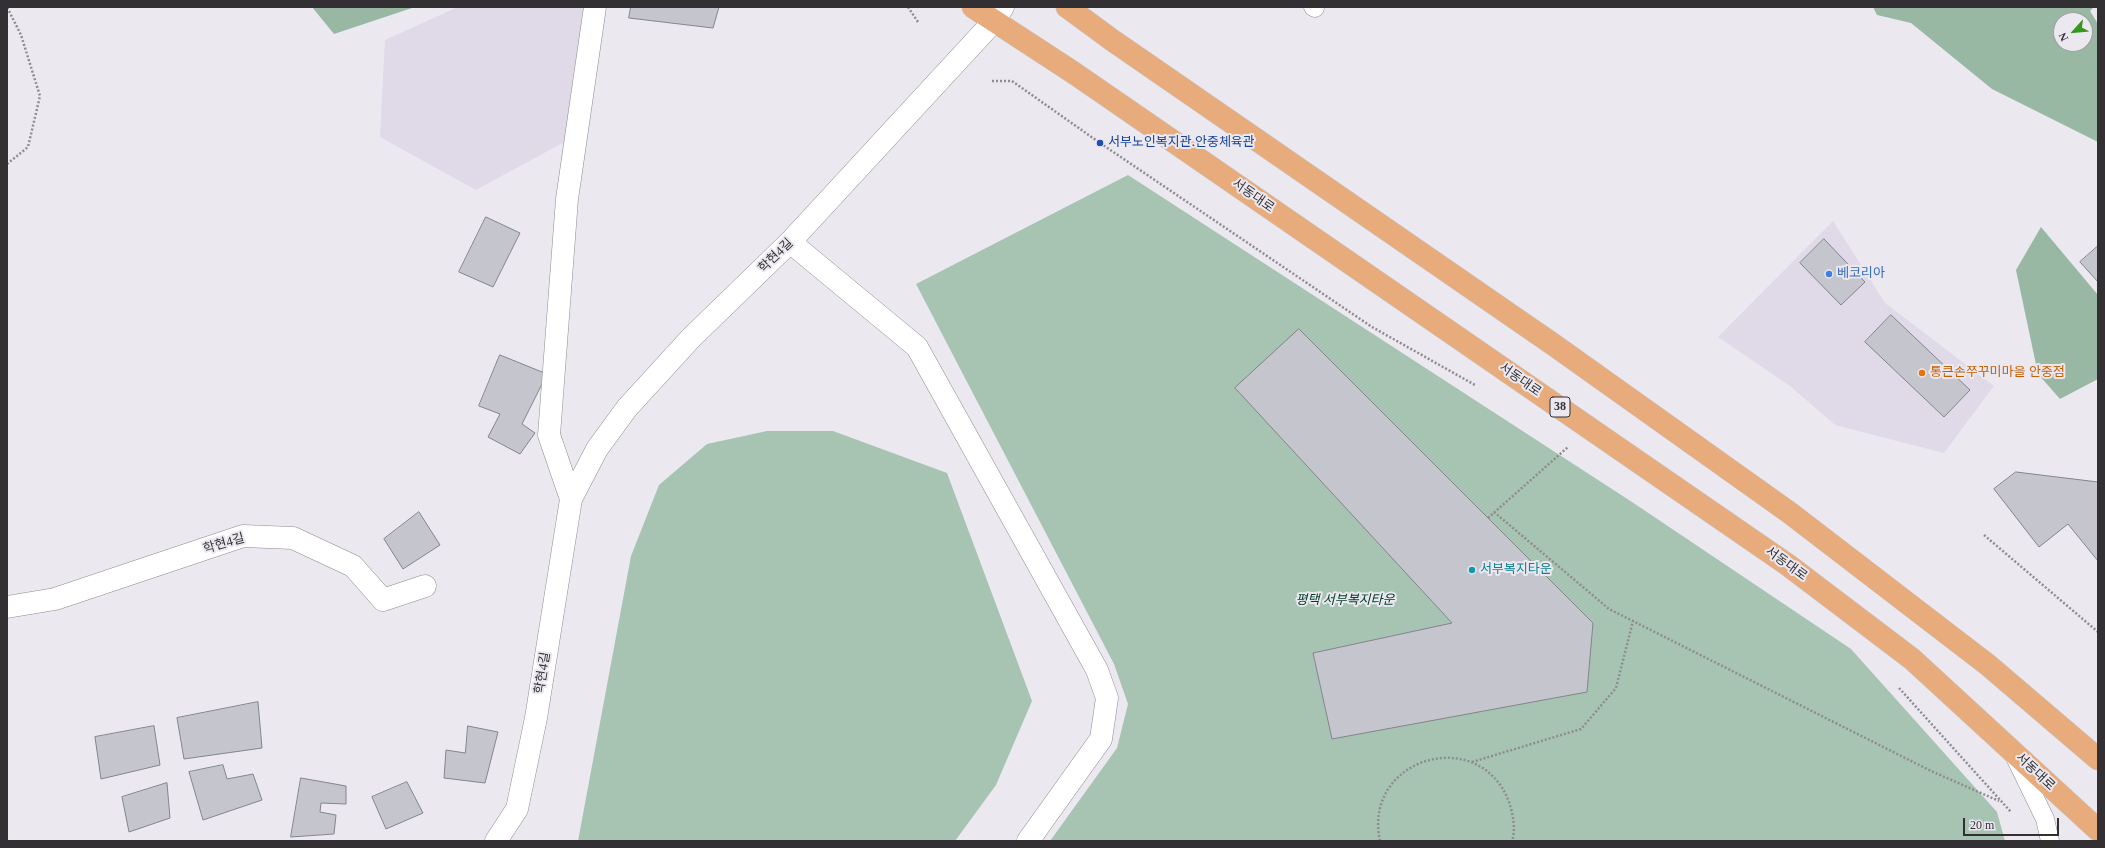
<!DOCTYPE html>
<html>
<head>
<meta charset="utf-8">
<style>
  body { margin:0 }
  #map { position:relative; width:2105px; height:848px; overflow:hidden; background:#ebe8f0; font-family:"Times New Roman",serif }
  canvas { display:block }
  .frame { position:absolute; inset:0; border:8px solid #323033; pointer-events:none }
  .north { position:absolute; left:2053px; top:12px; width:40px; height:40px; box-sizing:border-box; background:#ebe8f0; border:1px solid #a19ea4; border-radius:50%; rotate:243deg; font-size:11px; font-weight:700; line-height:16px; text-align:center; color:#323033 }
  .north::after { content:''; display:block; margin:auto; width:14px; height:18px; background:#35971b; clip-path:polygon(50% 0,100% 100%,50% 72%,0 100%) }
  .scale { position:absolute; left:1963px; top:818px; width:96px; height:18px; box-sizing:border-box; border:2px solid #323033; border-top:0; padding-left:5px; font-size:12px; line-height:14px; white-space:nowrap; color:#323033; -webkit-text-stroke:3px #ebe8f0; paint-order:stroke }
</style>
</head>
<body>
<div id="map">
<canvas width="2105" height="848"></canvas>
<div class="frame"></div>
<div class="north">N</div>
<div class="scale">20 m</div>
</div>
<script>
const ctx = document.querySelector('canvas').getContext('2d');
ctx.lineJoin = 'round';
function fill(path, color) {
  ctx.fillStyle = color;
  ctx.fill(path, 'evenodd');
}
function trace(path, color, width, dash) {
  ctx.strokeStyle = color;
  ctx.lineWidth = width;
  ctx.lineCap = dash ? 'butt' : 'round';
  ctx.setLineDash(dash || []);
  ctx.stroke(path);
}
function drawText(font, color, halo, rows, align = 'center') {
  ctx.font = font + ' "Times New Roman","Noto Sans KR",serif';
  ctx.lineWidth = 4;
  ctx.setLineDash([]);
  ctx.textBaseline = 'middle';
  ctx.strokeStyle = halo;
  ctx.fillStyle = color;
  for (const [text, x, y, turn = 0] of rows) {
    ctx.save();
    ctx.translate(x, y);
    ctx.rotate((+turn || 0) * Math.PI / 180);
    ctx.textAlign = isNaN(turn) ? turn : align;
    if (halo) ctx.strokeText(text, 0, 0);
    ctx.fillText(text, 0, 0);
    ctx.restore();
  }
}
fill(new Path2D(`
  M458 7H584L568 140 476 190 380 137 385 40Z
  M1833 221 1885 303 1994 386 1944 453 1835 425 1790 386 1718 337Z`), '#e0d9e8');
fill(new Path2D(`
  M1128 175 1632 502 1851 649 1997 812 2005 841H1050L1117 748 1128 704 1114 664 916 284Z
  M767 431H833L947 473 1032 701 996 785 955 841H578L631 556 659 485 707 444Z`), '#a7c4b2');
fill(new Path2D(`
  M312 7H415L334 34Z
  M1873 7H2094L2090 11 2098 24V142L1992 89 1911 23 1877 15ZM2061 20H2085V44H2061Z
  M2041 227 2098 295V379L2060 399 2038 374 2016 270Z`), '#98b8a4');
const building = new Path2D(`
  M631 7H719L713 28 629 18Z
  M486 217 520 233 493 287 459 272Z
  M1824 239 1865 282 1841 305 1800 263Z
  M2098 246V282L2080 262Z
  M1891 315 1970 390 1944 417 1865 342Z
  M1299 329 1593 623 1587 692 1332 739 1313 653 1452 623 1235 388Z
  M500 355 547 374 522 424 535 433 520 454 488 437 500 414 479 406Z
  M2016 472 2098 482V561L2068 524 2039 547 1994 489Z
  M419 512 440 545 403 569 384 539Z
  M258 702 262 748 184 759 177 718Z
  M154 726 160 765 101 779 95 737Z
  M468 726 498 732 485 783 444 778 446 750 465 753Z
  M223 765 227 779 253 774 262 800 203 820 189 772Z
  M301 778 346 786V804L321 803 320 812 336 815 334 834 291 837Z
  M407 782 423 813 386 829 372 797Z
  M167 783 170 818 129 832 122 797Z`);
fill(building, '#c5c5cd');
trace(building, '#84848c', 1);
const service = new Path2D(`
  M1313 7 1315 8
  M2014 755 2045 819 2050 841`);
const minor = new Path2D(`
  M790 242 917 347 1097 670 1107 698 1101 739 1028 841
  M571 499 549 435 567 199 595 7
  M7 607 55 599 243 536 293 538 353 566 383 600 425 586
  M496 841 517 809 536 718 571 499 597 449 627 408 691 338 790 242 994 21`);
const tertiary = new Path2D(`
  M994 21 1003 7`);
const primary = new Path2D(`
  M973 7 1074 73 1788 565 1912 659 2098 830
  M1067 7 1112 40 1554 345 1790 513 1988 665 2098 759`);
trace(service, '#8e8b92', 19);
trace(minor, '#8e8b92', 23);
trace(tertiary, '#8e8b92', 23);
trace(primary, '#c6c5c6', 23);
trace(new Path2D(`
  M908 7 918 22
  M992 81H1012L1100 143 1372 327 1475 385
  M7 164 28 147 40 96 21 35 7 7
  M1494 512 1609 609 1931 771 1999 801
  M1488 518 1568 447
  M1984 535 2098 632
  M1899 688 2011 812
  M1472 762 1581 729 1616 688 1633 621
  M1380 841C1362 757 1480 724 1509 802 1513 814 1516 829 1512 841`), '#8e8c91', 2.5, [2, 2]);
trace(service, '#fff', 18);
trace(minor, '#fff', 22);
trace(tertiary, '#fff', 22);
trace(primary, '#e8ab7c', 22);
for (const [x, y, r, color] of [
  [1100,143,4,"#1a4fb4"],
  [1829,274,4,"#3f7fe0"],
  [1922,373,4,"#e8710a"],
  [1472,570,4,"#0f9aa8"]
]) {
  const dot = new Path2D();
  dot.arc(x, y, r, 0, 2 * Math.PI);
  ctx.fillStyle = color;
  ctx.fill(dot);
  trace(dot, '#ebe8f0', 1.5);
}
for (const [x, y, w] of [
  [1560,407,20]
]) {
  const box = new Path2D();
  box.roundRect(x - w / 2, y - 10, w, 20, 3);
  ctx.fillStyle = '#ebe8f0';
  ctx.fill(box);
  trace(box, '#323033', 1);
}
drawText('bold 12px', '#323033', null, [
  ["38",1560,407]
]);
drawText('13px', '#164399', '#ebe8f0', [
  ["서부노인복지관.안중체육관",1108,143]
], 'left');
drawText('13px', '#323033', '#ebe8f0', [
  ["서동대로",1253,196,35],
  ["학현4길",776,256,-44],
  ["서동대로",1520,380,35],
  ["학현4길",224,544,-16],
  ["서동대로",1786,564,36],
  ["학현4길",543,673,-81],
  ["서동대로",2035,772,43]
]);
drawText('13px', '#366cbe', '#ebe8f0', [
  ["베코리아",1837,274]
], 'left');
drawText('13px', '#c56008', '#ebe8f0', [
  ["통큰손쭈꾸미마을 안중점",1930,373]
], 'left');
drawText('13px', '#0d838f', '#ebe8f0', [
  ["서부복지타운",1480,570]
], 'left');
drawText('italic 13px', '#034025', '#ebe8f0', [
  ["평택 서부복지타운",1345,601]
]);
</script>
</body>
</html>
